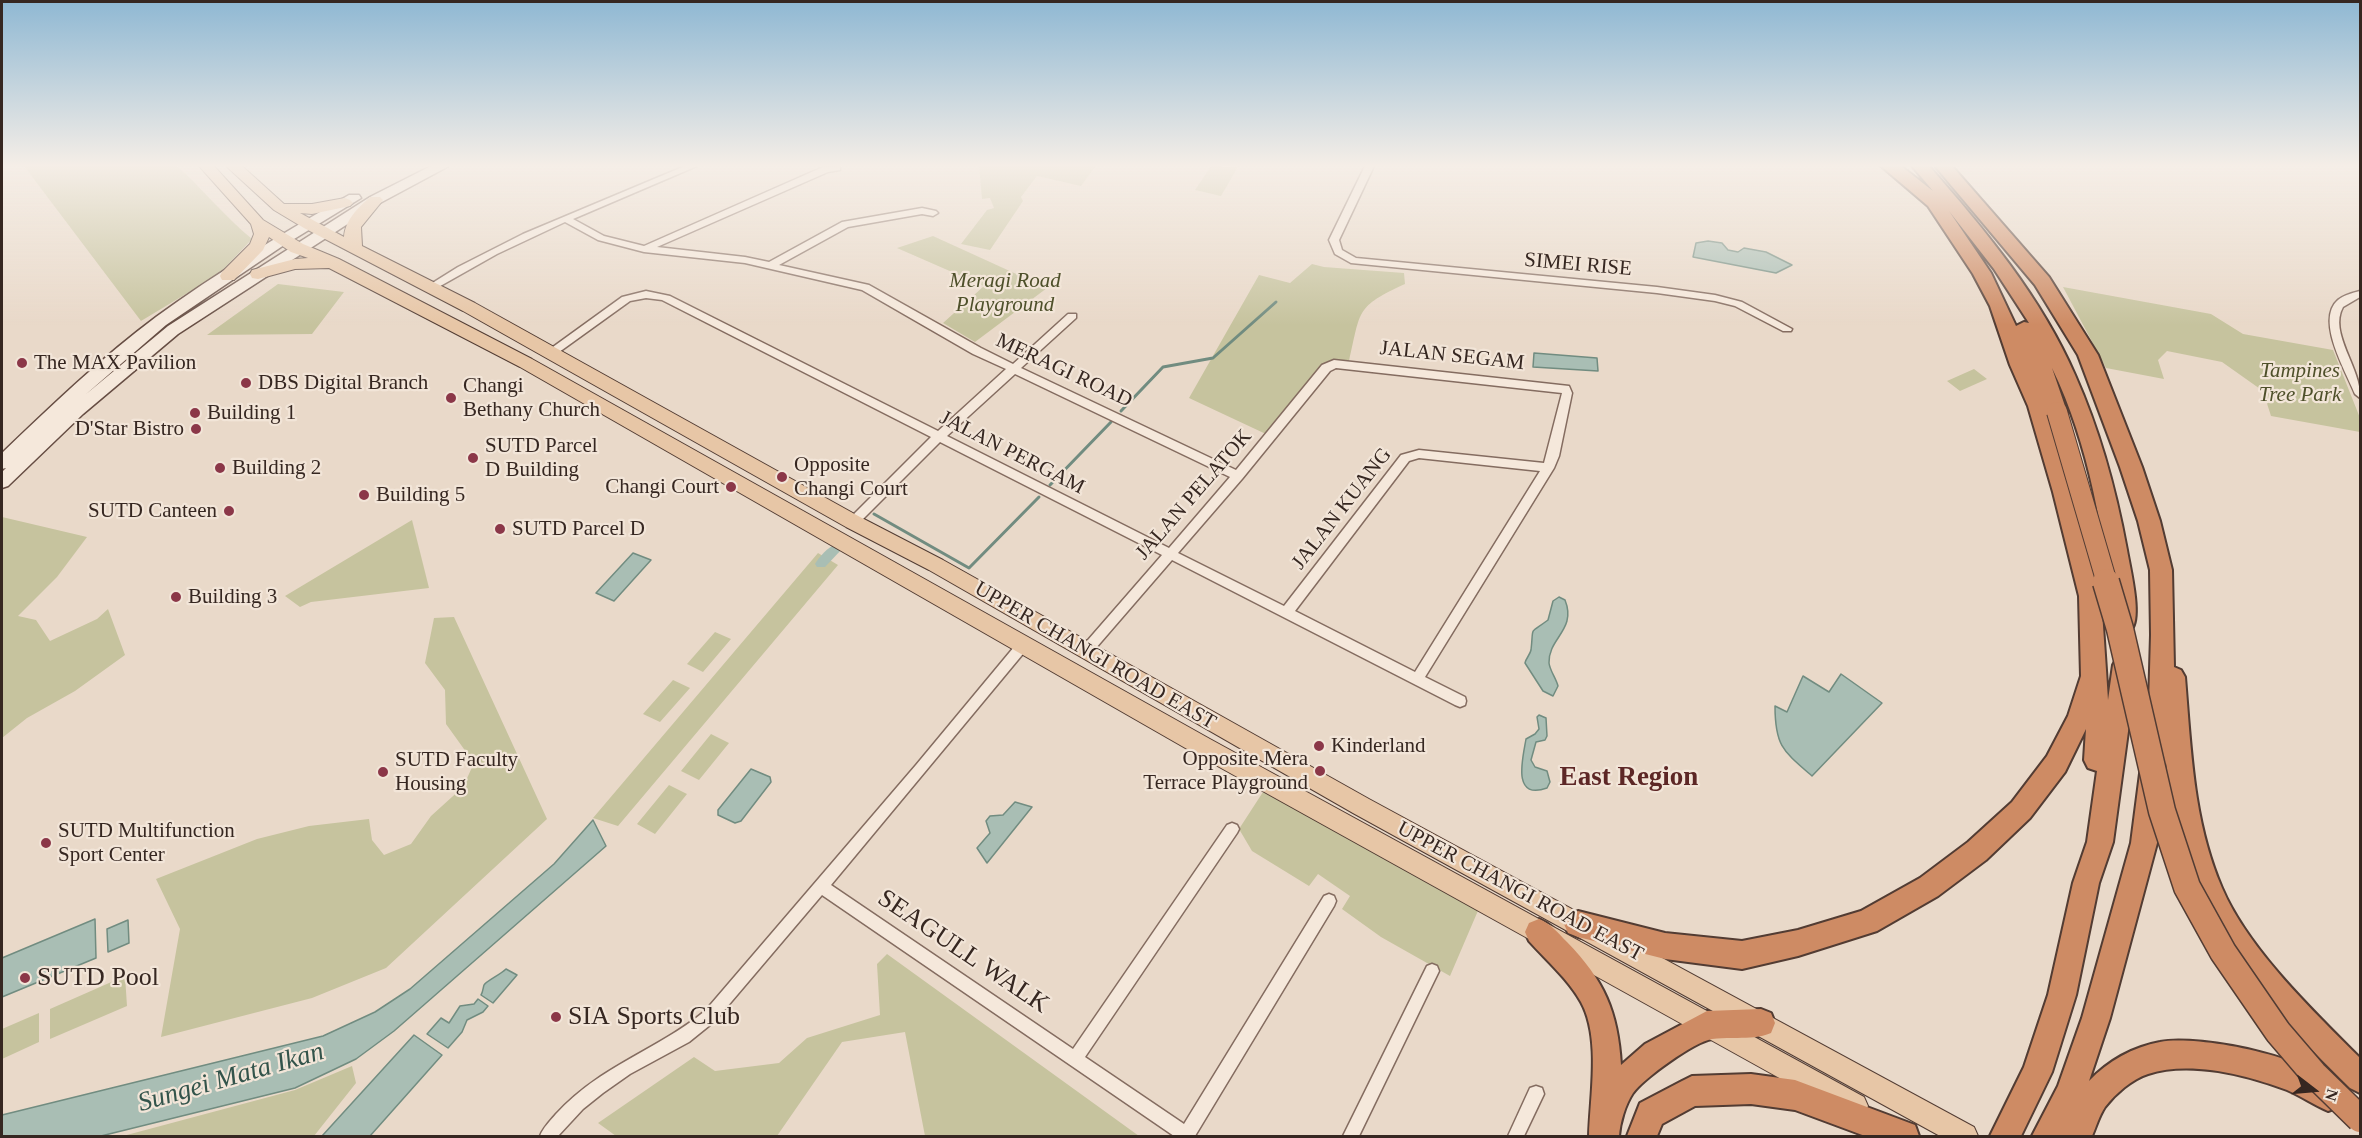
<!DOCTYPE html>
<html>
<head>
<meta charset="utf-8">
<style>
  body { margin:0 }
  #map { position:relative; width:2362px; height:1138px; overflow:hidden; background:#e9d9c9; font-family:"Times New Roman",serif }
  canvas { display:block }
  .frame { position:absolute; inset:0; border:3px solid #362721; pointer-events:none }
  .north { position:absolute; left:2284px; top:1060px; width:60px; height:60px; -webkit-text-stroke:4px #f2e5d8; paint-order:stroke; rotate:106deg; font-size:16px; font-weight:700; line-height:24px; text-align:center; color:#362721 }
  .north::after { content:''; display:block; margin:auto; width:21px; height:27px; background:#362721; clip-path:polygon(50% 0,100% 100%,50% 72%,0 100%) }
</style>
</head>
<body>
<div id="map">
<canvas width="2362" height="1138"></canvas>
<div class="frame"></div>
<div class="north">N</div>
</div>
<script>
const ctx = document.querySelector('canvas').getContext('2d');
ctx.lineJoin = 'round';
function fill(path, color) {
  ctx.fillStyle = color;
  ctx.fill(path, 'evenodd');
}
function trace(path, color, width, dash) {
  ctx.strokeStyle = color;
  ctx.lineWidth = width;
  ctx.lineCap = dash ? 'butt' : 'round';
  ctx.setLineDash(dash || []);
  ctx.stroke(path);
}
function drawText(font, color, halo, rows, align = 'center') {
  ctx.font = font + ' "Times New Roman",serif';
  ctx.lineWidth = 4.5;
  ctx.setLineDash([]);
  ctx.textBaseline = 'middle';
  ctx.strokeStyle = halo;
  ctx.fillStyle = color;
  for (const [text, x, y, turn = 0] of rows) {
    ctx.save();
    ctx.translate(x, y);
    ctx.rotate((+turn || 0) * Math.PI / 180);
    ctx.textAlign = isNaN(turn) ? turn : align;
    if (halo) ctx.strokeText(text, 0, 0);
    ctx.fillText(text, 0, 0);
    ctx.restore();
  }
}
fill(new Path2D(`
  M24 166H177C203 189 225 217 252 239L219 274 141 321Z
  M979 166H1096L1081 186 1037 176 1021 197 1023 201 990 250 961 244 987 210 994 208 990 198 982 199Z
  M1211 166 1238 167 1221 196 1195 190Z
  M933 236 1047 288 975 342 943 323 984 286 897 248Z
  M1312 264 1324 267 1404 273 1405 284C1355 307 1361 310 1349 361L1332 364 1268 435 1189 398 1259 275 1290 283Z
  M278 284 344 292 312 334 207 335Z
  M2063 287 2211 314 2243 334 2333 350 2360 418V432L2271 416 2263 391 2222 362 2167 351 2158 360 2164 379 2106 368Z
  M1974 369 1987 379 1960 391 1947 381Z
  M2 517 87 537 57 577 18 616 36 620 50 641 97 619 108 609 125 655 75 691 27 718 2 738Z
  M412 520 429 588 311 602 300 607 285 596Z
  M818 553 838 565 618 826 593 818Z
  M454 617 547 819 386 968 312 998 161 1037 180 929 156 879 257 839 309 826 369 819 372 840 384 855 411 844 431 816 463 787 474 763 446 724 445 690 425 663 434 618Z
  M715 632 731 639 703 672 687 664Z
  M673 680 690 688 660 722 643 714Z
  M711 734 729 743 699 780 681 771Z
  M669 785 687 794 655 834 637 824Z
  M1263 792 1480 906 1450 976 1381 937 1342 909 1350 896 1318 874 1309 886 1252 851 1239 829Z
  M887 954 1139 1136H925L905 1032 842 1042 777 1136H616L598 1123 694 1057 715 1071 779 1063 807 1038 880 1015 877 964Z
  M125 976 127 1006 50 1039V1009Z
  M39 1013V1042L2 1059V1029Z
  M352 1066 356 1083 314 1136H123L295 1090Z`), '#c6c39e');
const water = new Path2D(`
  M1708 241 1722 243 1728 250 1738 252 1744 248 1766 252 1792 265 1776 273 1693 257 1696 243Z
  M1534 353 1597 358 1598 371 1533 367Z
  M633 553 651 560 614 601 596 593Z
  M1559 597 1565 600C1577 630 1548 638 1549 663 1550 671 1556 678 1558 686L1553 696 1543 691 1525 663C1526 658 1530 655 1531 650 1534 625 1528 635 1548 620L1553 601Z
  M1841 674 1882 703 1812 776C1783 751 1775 746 1775 706L1787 712 1803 676 1829 692Z
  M1539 715 1546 718 1547 736 1545 740 1536 742 1531 760 1535 767 1547 771 1550 782 1547 788C1511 801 1523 757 1526 739L1535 734 1539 729 1537 717Z
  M751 769 770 777 771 782 741 821 735 823 718 815V810Z
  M1015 802 1032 807 987 863 977 848 990 833 986 821 990 816 1003 815Z
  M593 820 606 846 394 1031 356 1059 295 1088 101 1136H2V1115L323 1036 375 1012 410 989 554 864Z
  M95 919 96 958 2 997V958Z
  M128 920 129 943 108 952 107 929Z
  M506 969 517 975 493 1003 481 995C483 992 483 988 484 985 486 981 500 975 506 969Z
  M478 999 488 1006 483 1012 467 1020 462 1032 448 1048 427 1034 441 1018 449 1023 460 1006 474 1004Z
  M414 1035 442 1055 370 1136H322Z`);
fill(water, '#a9beb4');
trace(water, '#718c80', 1.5);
trace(new Path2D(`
  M1121 411 1163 367 1213 358 1276 302
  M1050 485 1111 422
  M874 514 969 568 1039 497`), '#718c80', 3);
fill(new Path2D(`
  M836 544 840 546 842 549 825 567H817L815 564C819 557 828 547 836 544Z`), '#a9beb4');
const minor = new Path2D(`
  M685 166H697L573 219 604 236 644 246 823 167 840 166V170L828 172 657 247 745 257 769 262 842 222 922 208 936 211 938 213 933 216 922 214 848 227 779 265 869 285 981 348 1013 364 1068 314H1076V318L1021 368 1236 470 1322 365 1334 360 1569 386 1572 393 1559 456 1554 468 1425 677 1465 697 1466 701 1465 705 1460 707 1455 705 1172 560 1089 656 1085 657 1081 656 1079 652 1081 648 1162 555 940 442 857 525H849L847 522 849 519 931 437 662 300 646 298 630 301 555 355H547L546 352 622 297 646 291 670 296 938 431 1006 369 973 354 862 290 745 263 644 252 598 240 565 222 497 254 435 289 431 290 426 287 458 267 523 234ZM1336 368 1562 393 1544 463 1419 450 1401 455 1284 606 1178 553 1242 479 1330 371ZM1015 374 1230 477 1169 548 947 436ZM1419 458 1540 471 1415 672 1295 611 1409 461Z
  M1365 166H1374L1339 240 1342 250 1356 258 1657 287 1715 295 1742 302 1792 329 1791 331H1783L1735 306 1715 301 1657 293 1351 263 1335 254 1329 240Z
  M2360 291V297L2343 307C2328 333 2362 369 2360 398L2355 394C2346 371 2315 320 2338 300 2344 295 2352 293 2360 291Z
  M1023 640 1027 641 1029 645 1027 649 831 885 1073 1049 1227 825 1232 823 1237 825 1239 829 1237 833 1085 1057 1184 1124 1324 896 1329 894 1334 896 1336 901 1334 906 1195 1136H1174L822 895 715 1021 689 1042 630 1074 603 1093 583 1109 558 1136H540C543 1128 550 1121 556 1114 601 1065 656 1051 705 1011L916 765 1019 641Z
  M1432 964 1437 966 1439 971 1359 1136H1343L1427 966Z
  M1536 1086 1542 1088 1544 1094 1524 1136H1508L1530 1088Z`);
const secondary = new Path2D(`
  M431 166H449L380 203 178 334 83 414 8 486 2 488V472L6 468 2 469V453C51 406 101 358 156 317 217 272 284 233 349 195H359L361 198 281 247 166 325 85 395 168 326 370 197Z`);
const primary = new Path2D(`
  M199 166H214L263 220 303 244 339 259 532 359 1210 739 1864 1097 1868 1106 1864 1115 1855 1119 1846 1115 1194 753 520 367 329 268 295 269 258 279 252 278 250 274 252 270 295 259 308 258 291 252 269 237 263 250 234 280H222L220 276 222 272 250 244 254 234 251 224Z
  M226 166H242L284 204H312L345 198 350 200 353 203 350 206 312 214 300 213 344 237C345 220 358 208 370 197H380L383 200 361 227 362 246 475 303 860 517 943 560 1369 799 1974 1127 1978 1136H1940L1353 813 929 570 846 527 463 311 304 228 274 210Z`);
const motorway = new Path2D(`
  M1881 166H1901L1933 191 1912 166H1929C1985 230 2041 297 2075 375 2100 431 2116 490 2127 550 2130 568 2141 612 2133 627L2125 629 2117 627 2113 620C2104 535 2090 446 2052 368L2067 412 2064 417 2052 418 2075 492 2101 596 2108 700 2113 665 2117 658 2125 655 2133 658 2137 665 2113 842 2099 883 2076 995 2052 1072 2021 1136H1990L2024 1067 2048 995 2073 883 2087 842 2097 771 2088 768 2084 760 2086 729 2065 772 2030 818 1986 860 1938 896 1877 931 1798 956 1742 969 1665 959 1578 937 1568 933 1564 924 1568 915 1578 911 1665 933 1742 941 1798 930 1861 911 1920 878 1968 842 2012 802 2047 756 2068 716 2081 676 2079 596 2053 492 2028 406 2010 365 1990 306 1973 274 1928 206ZM1949 211 1994 269 2029 323 2024 322 2016 326 1991 273Z
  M1935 166H1952L2049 277 2098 355 2142 467 2160 521 2172 570 2174 667 2181 670 2185 677C2191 749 2193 821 2222 888 2248 949 2314 1012 2360 1058V1093L2350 1088C2248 987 2181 912 2166 763L2157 843 2110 1018 2089 1081C2108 1061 2133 1047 2160 1042 2198 1034 2328 1059 2343 1096L2339 1107 2328 1111C2314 1105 2301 1096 2287 1090 2247 1075 2190 1060 2148 1074 2132 1079 2115 1094 2105 1107 2099 1116 2096 1127 2092 1136H2032L2058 1086 2082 1018 2131 843 2149 704 2151 635 2150 570 2138 521 2120 467 2078 355 2035 285Z
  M1539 919C1551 924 1558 933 1567 942 1604 980 1618 1012 1621 1065L1645 1044 1707 1011 1761 1009 1771 1013 1775 1023 1771 1033C1752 1041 1732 1036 1712 1039 1694 1042 1644 1078 1633 1093 1625 1105 1620 1123 1619 1136H1589C1590 1097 1601 1038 1581 1002 1568 979 1547 961 1529 941L1525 932 1529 923Z
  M1751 1074 1795 1080 1915 1125 1919 1136H1865L1795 1110 1751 1104 1695 1106 1662 1124 1657 1136H1627L1640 1103 1682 1081 1692 1076Z`);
trace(minor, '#846c60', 3);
trace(secondary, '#664d43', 3);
trace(primary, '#523c33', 2);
trace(motorway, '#523c33', 4);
fill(minor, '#f5e8db');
fill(secondary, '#f5e8db');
fill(primary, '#e7c6a6');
fill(motorway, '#ce8b64');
const motorwayBridgeFar1 = new Path2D(`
  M2057 412 2107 583`);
const motorwayBridge = new Path2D(`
  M2106 582 2120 629 2162 811 2187 887 2223 952 2278 1032 2314 1074 2360 1119`);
trace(motorwayBridgeFar1, '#523c33', 22, []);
trace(motorwayBridge, '#523c33', 29, []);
trace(motorwayBridgeFar1, '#ce8b64', 20);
trace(motorwayBridge, '#ce8b64', 26);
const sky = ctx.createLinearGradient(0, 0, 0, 325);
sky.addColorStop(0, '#8fb8d3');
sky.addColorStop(0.51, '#f5eee7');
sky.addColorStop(1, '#f5eee700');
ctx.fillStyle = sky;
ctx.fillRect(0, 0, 2362, 325);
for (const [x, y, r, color] of [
  [22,363,6,"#8b3748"],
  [246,383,6,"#8b3748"],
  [451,398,6,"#8b3748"],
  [195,413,6,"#8b3748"],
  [196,429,6,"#8b3748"],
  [473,458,6,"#8b3748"],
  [220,468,6,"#8b3748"],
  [782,477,6,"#8b3748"],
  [731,487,6,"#8b3748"],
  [364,495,6,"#8b3748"],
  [229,511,6,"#8b3748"],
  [500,529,6,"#8b3748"],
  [176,597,6,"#8b3748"],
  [1319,746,6,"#8b3748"],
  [1320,771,6,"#8b3748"],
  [383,772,6,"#8b3748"],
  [46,843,6,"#8b3748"],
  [25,978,6,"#8b3748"],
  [556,1017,6,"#8b3748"]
]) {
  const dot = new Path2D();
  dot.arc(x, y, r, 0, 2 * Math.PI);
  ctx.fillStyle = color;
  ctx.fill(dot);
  trace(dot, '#f2e5d8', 2);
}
drawText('21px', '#362721', '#f2e5d8', [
  ["SIMEI RISE",1578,265,5],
  ["JALAN SEGAM",1452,356,6],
  ["MERAGI ROAD",1064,371,25],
  ["JALAN PERGAM",1012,453,27],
  ["JALAN PELATOK",1194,495,-49],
  ["JALAN KUANG",1342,509,-52],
  ["UPPER CHANGI ROAD EAST",1095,656,30],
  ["UPPER CHANGI ROAD EAST",1520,892,28]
]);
drawText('italic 21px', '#4e502a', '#f2e5d8', [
  ["Meragi Road",1005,281],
  ["Playground",1005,305],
  ["Tampines",2300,371],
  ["Tree Park",2300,395]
]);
drawText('21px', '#362721', '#f2e5d8', [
  ["The MAX Pavilion",34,363],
  ["DBS Digital Branch",258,383],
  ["Changi",463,386],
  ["Bethany Church",463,410],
  ["Building 1",207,413],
  ["D'Star Bistro",184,429,"right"],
  ["SUTD Parcel",485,446],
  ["D Building",485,470],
  ["Opposite",794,465],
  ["Changi Court",794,489],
  ["Building 2",232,468],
  ["Changi Court",719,487,"right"],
  ["Building 5",376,495],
  ["SUTD Canteen",217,511,"right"],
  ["SUTD Parcel D",512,529],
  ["Building 3",188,597],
  ["Kinderland",1331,746],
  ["Opposite Mera",1308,759,"right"],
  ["Terrace Playground",1308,783,"right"],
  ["SUTD Faculty",395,760],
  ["Housing",395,784],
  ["SUTD Multifunction",58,831],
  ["Sport Center",58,855]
], 'left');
drawText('26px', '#362721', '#f2e5d8', [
  ["SEAGULL WALK",963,952,34]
]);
drawText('26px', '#362721', '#f2e5d8', [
  ["SUTD Pool",37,978],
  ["SIA Sports Club",568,1017]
], 'left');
drawText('bold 27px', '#5d2726', '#f2e5d8', [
  ["East Region",1629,778]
]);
drawText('italic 27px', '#33544b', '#f2e5d8', [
  ["Sungei Mata Ikan",231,1078,-16]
]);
</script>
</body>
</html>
